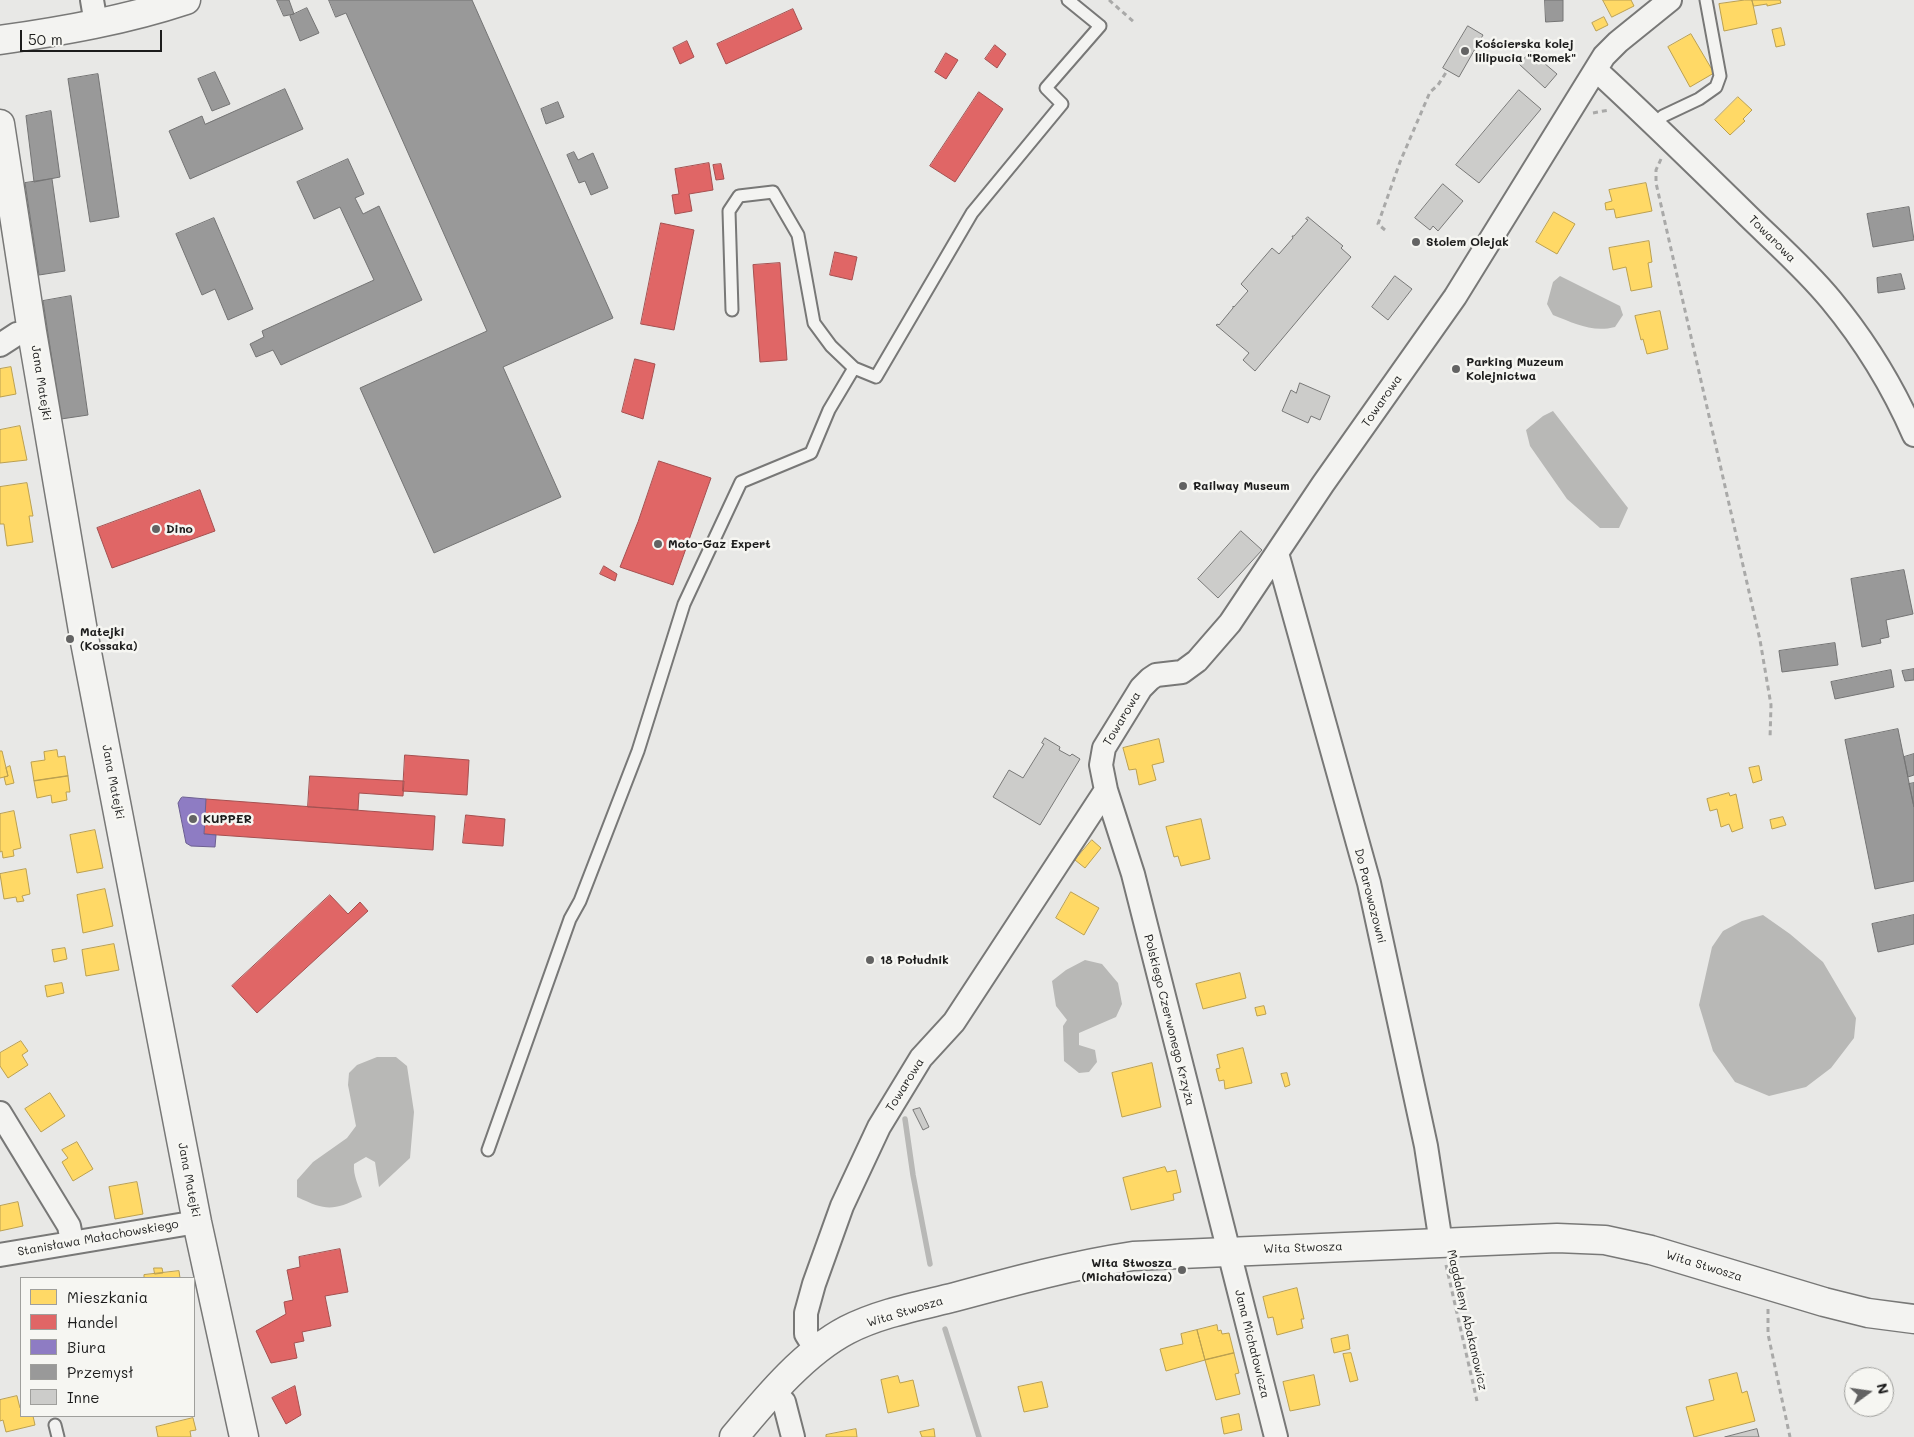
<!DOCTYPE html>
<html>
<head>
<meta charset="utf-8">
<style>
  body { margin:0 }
  #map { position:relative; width:1914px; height:1437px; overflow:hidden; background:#e8e8e6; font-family:Mali,sans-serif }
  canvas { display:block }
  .legend { position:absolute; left:20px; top:1277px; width:175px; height:140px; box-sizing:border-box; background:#f6f6f2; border:1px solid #9f9f9c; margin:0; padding:6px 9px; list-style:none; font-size:15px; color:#1c1c1c }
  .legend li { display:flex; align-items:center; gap:10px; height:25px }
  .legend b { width:25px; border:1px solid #9f9f9c }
  .north { position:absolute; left:1844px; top:1367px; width:50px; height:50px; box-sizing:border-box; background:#f6f6f2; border:1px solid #9f9f9c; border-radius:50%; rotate:76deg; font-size:14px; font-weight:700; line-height:20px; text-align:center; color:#1c1c1c }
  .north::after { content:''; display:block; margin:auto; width:18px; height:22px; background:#636363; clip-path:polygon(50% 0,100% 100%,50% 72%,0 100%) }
  .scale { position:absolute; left:20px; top:30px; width:142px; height:22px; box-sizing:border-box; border:2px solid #1c1c1c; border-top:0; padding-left:6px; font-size:15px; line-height:18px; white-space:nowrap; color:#1c1c1c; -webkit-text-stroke:4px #f6f6f2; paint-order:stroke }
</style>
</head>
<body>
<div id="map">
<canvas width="1914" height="1437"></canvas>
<ul class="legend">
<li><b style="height:14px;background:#ffd966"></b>Mieszkania</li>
<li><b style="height:14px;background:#e06666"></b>Handel</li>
<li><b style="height:14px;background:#8e7cc3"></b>Biura</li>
<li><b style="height:14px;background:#999"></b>Przemysł</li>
<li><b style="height:14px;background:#ccccca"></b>Inne</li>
</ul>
<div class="north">N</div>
<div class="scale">50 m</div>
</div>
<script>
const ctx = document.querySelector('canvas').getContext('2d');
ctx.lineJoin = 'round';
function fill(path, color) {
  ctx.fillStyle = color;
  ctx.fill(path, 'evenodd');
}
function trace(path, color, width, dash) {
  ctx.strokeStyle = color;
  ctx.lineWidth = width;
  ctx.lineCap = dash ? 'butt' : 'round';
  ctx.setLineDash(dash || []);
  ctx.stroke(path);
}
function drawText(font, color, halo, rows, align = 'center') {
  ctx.font = font + ' Mali,sans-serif';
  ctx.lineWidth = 5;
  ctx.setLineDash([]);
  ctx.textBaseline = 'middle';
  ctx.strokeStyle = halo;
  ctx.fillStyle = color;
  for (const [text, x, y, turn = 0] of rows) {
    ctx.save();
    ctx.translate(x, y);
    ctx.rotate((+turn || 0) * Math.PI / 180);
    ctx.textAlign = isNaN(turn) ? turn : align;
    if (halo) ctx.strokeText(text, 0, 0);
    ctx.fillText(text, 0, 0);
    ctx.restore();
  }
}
fill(new Path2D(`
  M1560 276 1620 306 1623 315 1615 327C1592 333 1574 323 1553 315L1547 304 1553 282Z
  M1553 411 1628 508 1619 528H1600L1567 499 1530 446 1526 430 1543 416Z
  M1763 915 1790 934 1823 962 1856 1018 1854 1038 1831 1068 1806 1087 1769 1096 1735 1082 1713 1051 1699 1005 1712 947 1723 931 1742 921Z
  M1085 960 1102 964 1118 983 1122 1004 1116 1017 1079 1033V1045L1095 1050 1097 1062 1089 1072 1079 1073 1064 1061 1063 1026 1067 1020 1056 1006 1052 981 1066 970Z
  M377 1057H396L407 1066 414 1112 410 1158 379 1187 375 1162 366 1157 354 1164C353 1176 359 1186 362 1197 332 1211 327 1211 297 1197V1180L313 1162 347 1138 356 1126 348 1085 349 1073 357 1065Z`), '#b8b8b6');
const homes = new Path2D(`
  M1603 0H1631L1634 6 1612 17Z
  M1745 0H1752L1757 24 1724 31 1719 4Z
  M1752 0H1780L1781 3 1767 6V4L1754 6Z
  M1604 17 1608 25 1596 31 1592 23Z
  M1781 28 1785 45 1776 47 1772 30Z
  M1691 34 1714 73 1690 87 1668 47Z
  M1738 97 1752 110 1743 119 1745 121 1730 135 1715 120Z
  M1646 183 1652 211 1616 218 1614 209 1606 210 1605 203 1612 201 1609 190Z
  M1554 212 1575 224 1557 254 1536 242Z
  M1649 241 1652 262 1648 263 1652 287 1631 291 1626 267 1613 270 1609 248Z
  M1660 311 1668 349 1647 354 1643 339 1641 340 1635 316Z
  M11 367 16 394 0 397V369Z
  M20 426 27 460 0 463V430Z
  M27 483 33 516H29L33 542 7 546 4 524H0V487Z
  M1159 739 1164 762 1152 765 1156 780 1139 785 1136 769 1129 770 1123 748Z
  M57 750 58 757 65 756 68 776 34 781 31 762 45 760 44 752Z
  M0 751H2L8 776 0 778Z
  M10 766 14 783 6 785 4 777 8 776 6 768Z
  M1759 766 1762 780 1753 783 1749 768Z
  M68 776 70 792H66L67 800 52 803 51 795 37 798 34 781Z
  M1729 793 1730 796 1736 794 1743 828 1732 832 1729 824 1721 827 1717 809 1710 811 1707 799Z
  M14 811 21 848 13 850 14 856 3 858 2 851 0 852V814Z
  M1783 817 1786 825 1772 829 1770 820Z
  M1201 819 1210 859 1181 866 1178 856 1174 857 1166 827Z
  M95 830 103 868 77 873 70 835Z
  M1092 840 1101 848 1085 868 1075 860Z
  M26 869 30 894 22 896 24 901 17 902 16 897 4 899 0 874Z
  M105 889 113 926 83 933 77 895Z
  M1071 892 1099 908 1084 935 1056 918Z
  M114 944 119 970 86 976 82 950Z
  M65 948 67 959 54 962 52 950Z
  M1240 973 1246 998 1203 1009 1196 984Z
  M62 983 64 993 47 997 45 986Z
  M1264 1006 1266 1014 1257 1016 1255 1008Z
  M21 1041 28 1051 22 1055 28 1065 8 1078 0 1066V1053Z
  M1243 1048 1252 1083 1225 1089 1224 1080 1219 1081 1216 1069 1220 1068 1217 1055Z
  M1152 1063 1161 1107 1122 1117 1112 1073Z
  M1287 1073 1290 1085 1285 1087 1281 1074Z
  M50 1093 65 1116 41 1132 25 1109Z
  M77 1142 93 1169 73 1181 62 1162 68 1158 62 1150Z
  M1165 1167 1167 1172 1176 1170 1181 1192 1173 1194 1174 1200 1131 1210 1123 1178Z
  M137 1182 143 1214 115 1219 109 1187Z
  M18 1202 23 1226 0 1231V1206Z
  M154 1268H162L163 1273 155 1274Z
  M179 1271 180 1278H144V1275Z
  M1297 1288 1304 1319H1301L1303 1328 1277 1335 1273 1317 1268 1318 1263 1297Z
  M1217 1325 1218 1331 1221 1330 1222 1334 1229 1333 1234 1353 1205 1360 1197 1330Z
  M1197 1330 1205 1360 1166 1371 1160 1349 1183 1344 1181 1334Z
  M1348 1335 1350 1349 1334 1353 1331 1339Z
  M1234 1353 1239 1373 1235 1374 1240 1394 1216 1400 1205 1360Z
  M1351 1353 1358 1380 1350 1382 1343 1354Z
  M1737 1373 1742 1393 1747 1391 1755 1421 1694 1437 1686 1407 1714 1400 1709 1380Z
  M1314 1375 1320 1405 1290 1411 1283 1382Z
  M898 1376 900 1383 913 1380 919 1406 888 1413 881 1380Z
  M1042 1382 1048 1407 1024 1412 1018 1387Z
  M17 1396 20 1408H21V1416H33L35 1425 6 1432 3 1420 0 1421V1400Z
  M1239 1414 1242 1430 1224 1434 1221 1418Z
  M193 1418 196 1430 190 1431 191 1437H158L156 1427Z
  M856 1429 857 1437H826V1435Z
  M934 1429 935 1437H922L920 1432Z`);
fill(homes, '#ffd966');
trace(homes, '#bba050', 1);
const shops = new Path2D(`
  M793 9 802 29 726 64 717 44Z
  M687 41 694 57 680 64 673 48Z
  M995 45 1006 54 997 68 985 59Z
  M946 53 958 60 946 79 935 72Z
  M979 92 1003 109 955 182 930 166Z
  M709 163 713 190 689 194 692 211 675 214 672 195 679 194 675 169Z
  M721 164 724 179 716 180 713 165Z
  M661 223 694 230 674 330 641 324Z
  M835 252 857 257 852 280 830 275Z
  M780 263 787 360 760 362 753 265Z
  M635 359 655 364 643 419 622 412Z
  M659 461 711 478 673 585 620 567 638 522Z
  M200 490 215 531 112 568 97 528Z
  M604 566 617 574 615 581 600 574Z
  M405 755 469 760 467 795 403 791Z
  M310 776 404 781 403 796 359 793 358 810 308 807Z
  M206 799 435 816 433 850 204 834Z
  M466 815 505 819 503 846 463 843Z
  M330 895 348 914 360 902 368 911 257 1013 232 986Z
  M340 1249 348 1292 325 1296 331 1326 302 1332 304 1341 294 1343 297 1358 271 1363 256 1331 286 1314 284 1302 293 1300 287 1270 300 1267 299 1257Z
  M295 1386 301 1415 286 1424 272 1398Z`);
fill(shops, '#e06666');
trace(shops, '#a55050', 1);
const offices = new Path2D(`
  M183 797 206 799 204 834 216 835 215 847 191 846 186 843 178 803 181 798Z`);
fill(offices, '#8e7cc3');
trace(offices, '#6c5f91', 1);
const industry = new Path2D(`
  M277 0H289L294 14 284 16Z
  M329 0H472L613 318 503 367 561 497 434 553 360 388 487 331 346 13 336 17Z
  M1545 0H1563V21L1546 22Z
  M307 8 319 33 300 41 290 16Z
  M215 72 230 104 212 111 198 79Z
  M98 74 119 217 90 222 68 79Z
  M285 89 303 129 190 179 169 131 202 116 205 124Z
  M558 102 564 117 546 124 541 109Z
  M51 111 60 177 34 182 26 116Z
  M574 152 578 160 593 153 608 188 591 195 585 181 579 183 567 155Z
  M348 159 364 194 355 198 363 214 379 206 422 300 281 365 273 350 256 357 250 344 264 337 262 331 374 280 340 207 314 219 297 182Z
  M52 179 65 271 39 275 25 183Z
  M1909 207 1914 240 1873 247 1867 214Z
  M214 218 253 309 228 320 215 289 202 295 176 234Z
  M1901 274 1905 289 1878 293 1877 278Z
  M71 296 88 415 61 419 43 301Z
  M1904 570 1913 614 1886 620 1889 637 1880 639 1881 643 1862 647 1851 579Z
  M1835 643 1838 665 1782 672 1779 651Z
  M1914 669V680L1905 681 1902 671Z
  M1891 670 1894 687 1835 699 1831 682Z
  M1898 729 1914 807V881L1875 889 1845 740Z
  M1914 754V775L1908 777 1904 757Z
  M1914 783V807L1909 784Z
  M1914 915V944L1878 952 1872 924Z`);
fill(industry, '#999');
trace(industry, '#747474', 1);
trace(new Path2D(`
  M905 1119 913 1175 930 1264
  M945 1329 979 1437`), '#b8b8b6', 5.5);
const building = new Path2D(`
  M1468 26 1483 35 1459 77 1443 68Z
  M1531 52 1557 74 1545 88 1519 64Z
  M1519 90 1541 109 1479 183 1456 165Z
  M1443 184 1463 201 1438 231 1433 226 1430 230 1415 218Z
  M1308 217 1343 246 1341 248 1351 257 1255 371 1243 360 1249 353 1216 325 1218 324 1219 325 1233 308V306L1234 307 1248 291 1241 284 1272 248 1279 254 1293 238 1292 236H1294L1308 220 1306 219Z
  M1395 276 1412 289 1388 320 1372 307Z
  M1300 383 1330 396 1320 420 1311 416 1308 423 1282 411 1291 390 1296 393Z
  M1241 531 1262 550 1218 598 1198 579Z
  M1045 738 1060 747 1059 750 1070 756 1072 754 1080 759 1040 825 993 797 1009 770 1023 778 1044 744 1042 743Z
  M920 1108 929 1127 923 1130 913 1110Z
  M1757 1429 1759 1437H1725Z`);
fill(building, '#ccccca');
trace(building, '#787877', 1);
const lane = new Path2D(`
  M1656 125 1663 116 1699 99 1716 87 1720 76 1706 0
  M732 310 729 211 739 196 773 192 798 235 814 323 831 346 854 368 876 377 972 213 1062 104 1046 88 1100 26 1068 0
  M488 1150 570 919 580 901 638 751 684 604 741 482 811 453 829 410 854 368
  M55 1425 58 1437`);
const street = new Path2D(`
  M92 0 96 24
  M1596 70C1645 115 1693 162 1741 209 1771 239 1804 267 1831 300 1865 341 1893 387 1914 435
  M0 345 17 334 32 332
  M1277 553 1369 883 1426 1146 1441 1243
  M1106 790 1133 874 1276 1437
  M0 1113 69 1226 72 1242
  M0 1255 197 1222
  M816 1350 806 1334V1313L814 1284 842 1206 879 1127 921 1058 954 1022 1106 790 1101 765 1104 748 1141 688 1150 679 1156 675 1182 672 1197 661 1230 623 1323 484 1455 297 1604 56 1618 42 1670 0
  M774 1392 784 1402 793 1437`);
const secondary = new Path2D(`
  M0 40C63 31 126 20 186 0
  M0 124 32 332 84 637 197 1222 244 1437
  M734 1437C765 1400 803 1353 847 1330 880 1313 919 1306 955 1297 1014 1281 1073 1265 1133 1256L1557 1238 1605 1240 1651 1250 1824 1302 1868 1313 1914 1319`);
trace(lane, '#787877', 15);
trace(street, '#787877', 26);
trace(secondary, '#787877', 31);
trace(new Path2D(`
  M1109 0 1135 23
  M1593 113 1609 110
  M1661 159 1656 170V183L1760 640 1771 705 1770 739
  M1385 230 1378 224 1400 162 1430 92 1438 85 1447 71
  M1446 1265 1477 1401
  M1768 1309V1334L1790 1437`), '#a9a9a8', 3, [5, 4]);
trace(lane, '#f3f3f1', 11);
trace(street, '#f3f3f1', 22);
trace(secondary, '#f3f3f1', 28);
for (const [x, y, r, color] of [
  [1465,51,5,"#636363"],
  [1416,242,5,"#636363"],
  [1456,369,5,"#636363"],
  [1183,486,5,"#636363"],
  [156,529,5,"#636363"],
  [658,544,5,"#636363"],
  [70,639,5,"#636363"],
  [193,819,5,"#636363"],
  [870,960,5,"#636363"],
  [1182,1270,5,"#636363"]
]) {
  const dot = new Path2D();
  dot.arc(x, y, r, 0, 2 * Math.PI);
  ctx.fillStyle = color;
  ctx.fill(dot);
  trace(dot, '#f6f6f2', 2);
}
drawText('bold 12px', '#1c1c1c', '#f6f6f2', [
  ["Kościerska kolej",1475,44],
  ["lilipucia \"Romek\"",1475,58],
  ["Stolem Olejak",1426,242],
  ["Parking Muzeum",1466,362],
  ["Kolejnictwa",1466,376],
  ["Railway Museum",1193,486],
  ["Dino",166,529],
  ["Moto-Gaz Expert",668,544],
  ["Matejki",80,632],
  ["(Kossaka)",80,646],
  ["KUPPER",203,819],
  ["18 Południk",880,960],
  ["Wita Stwosza",1172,1263,"right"],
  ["(Michałowicza)",1172,1277,"right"]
], 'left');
drawText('12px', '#1c1c1c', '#f6f6f2', [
  ["Towarowa",1772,239,45],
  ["Jana Matejki",41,383,81],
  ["Towarowa",1382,401,-55],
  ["Towarowa",1122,719,-59],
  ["Jana Matejki",113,782,79],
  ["Do Parowozowni",1370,896,76],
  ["Polskiego Czerwonego Krzyża",1169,1020,76],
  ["Towarowa",905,1085,-58],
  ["Jana Matejki",189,1180,79],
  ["Stanisława Małachowskiego",98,1238,-10],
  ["Wita Stwosza",1303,1248,-2],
  ["Wita Stwosza",1704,1266,17],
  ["Wita Stwosza",905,1312,-17],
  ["Magdaleny Abakanowicz",1467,1320,77],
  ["Jana Michałowicza",1252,1344,76]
]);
</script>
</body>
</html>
